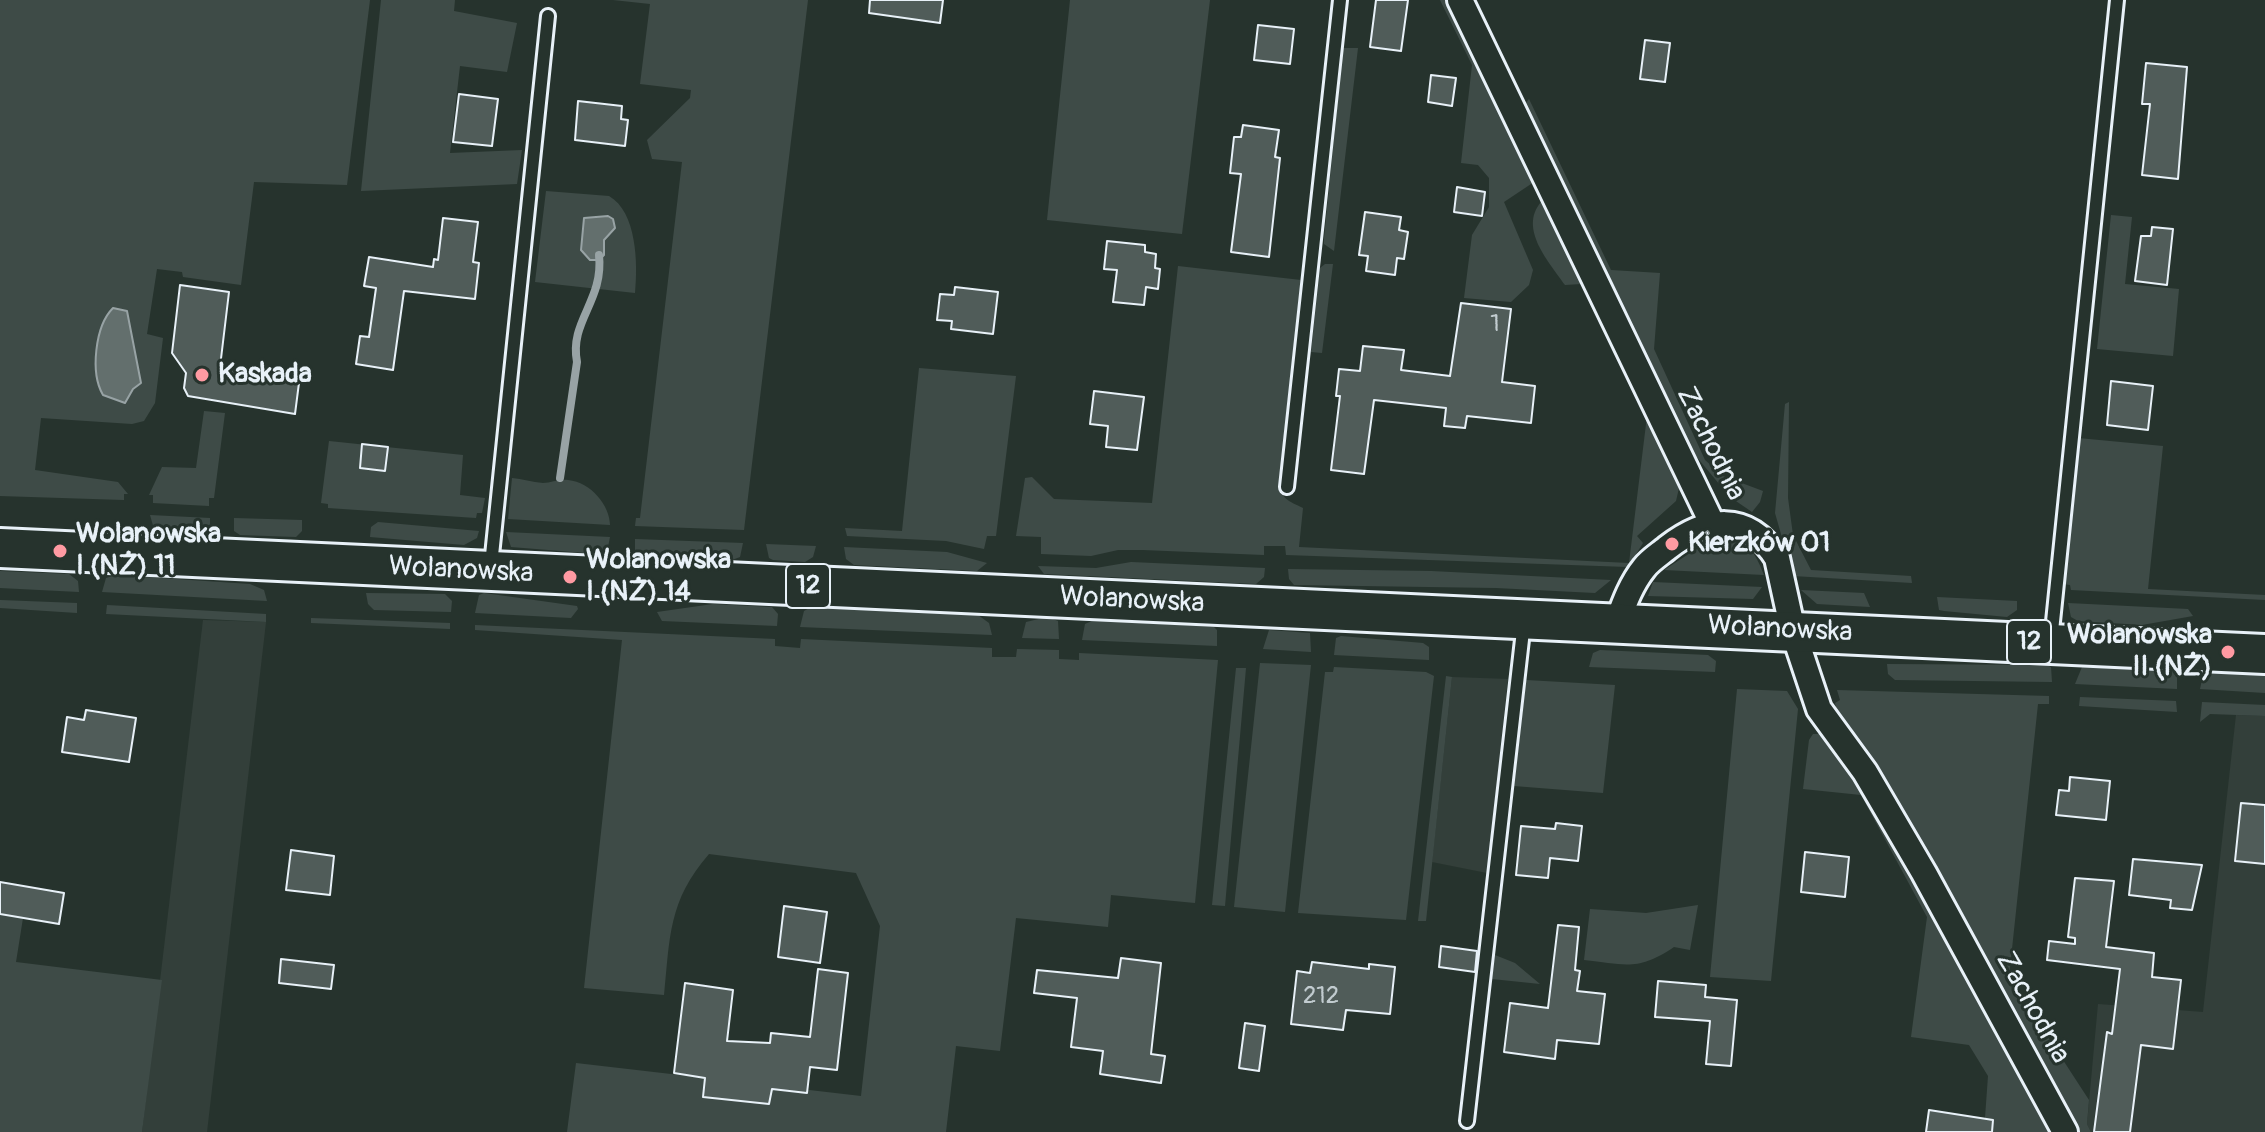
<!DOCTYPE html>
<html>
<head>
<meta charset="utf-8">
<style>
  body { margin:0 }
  canvas { display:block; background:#26332d }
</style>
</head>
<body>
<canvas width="2265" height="1132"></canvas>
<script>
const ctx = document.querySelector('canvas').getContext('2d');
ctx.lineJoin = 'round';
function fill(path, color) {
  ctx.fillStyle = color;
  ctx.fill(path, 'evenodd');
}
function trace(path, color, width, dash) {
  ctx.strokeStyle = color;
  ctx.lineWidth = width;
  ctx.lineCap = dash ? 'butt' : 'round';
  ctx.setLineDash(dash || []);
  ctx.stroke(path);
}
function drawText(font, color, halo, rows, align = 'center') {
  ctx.font = font + ' Pangolin,sans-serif';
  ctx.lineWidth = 6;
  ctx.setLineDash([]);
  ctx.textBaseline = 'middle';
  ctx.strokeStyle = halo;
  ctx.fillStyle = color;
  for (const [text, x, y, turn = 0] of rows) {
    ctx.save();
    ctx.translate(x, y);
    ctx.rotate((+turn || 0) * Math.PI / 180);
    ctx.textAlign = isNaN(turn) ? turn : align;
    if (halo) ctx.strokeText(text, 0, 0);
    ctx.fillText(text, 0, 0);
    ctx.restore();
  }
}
fill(new Path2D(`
  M203 620 266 622 207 1132H142Z
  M1452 677 1508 679 1487 873 1432 862Z
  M2236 715 2265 716V1132H2091L2087 1124 2098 1004 2203 1012Z`), '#333f3a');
fill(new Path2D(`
  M0 0H370L347 185 254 182 241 285 183 277 182 272 157 269 147 334 163 338 155 403 144 421 132 424 41 418 35 470 118 482 128 494H124V500L0 496Z
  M381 0H455L454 11 517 23 507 72 460 66 450 153 522 150 517 184 361 191Z
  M613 0H808L744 530 635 526 636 518H640L682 162 652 159 647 140 690 98 691 90 640 84 650 4Z
  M1070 0H1210L1182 234 1047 220Z
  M1440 0H1449L1537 180 1504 202 1533 270 1529 285 1511 302 1464 298 1472 235 1489 207V178L1478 165 1461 163 1472 65Z
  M1343 48H1358L1334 251 1324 244V238Z
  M1529 99 1611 270 1660 273 1654 349 1705 460 1723 476 1763 491 1760 502 1752 512 1730 497 1695 455 1525 104Z
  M546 191 609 196C637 212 638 264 635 293L535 282Z
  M1541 202 1581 284 1565 285C1550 263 1518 229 1541 202Z
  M2111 215 2132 217 2125 284 2179 289 2173 356 2097 349Z
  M1325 264H1333L1322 353 1311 352 1320 268Z
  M1178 266 1301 280 1279 482C1280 499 1289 501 1303 508L1299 547 1629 563 1647 416 1595 311H1601L1686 486 1679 488 1676 501 1637 536 1643 543 1628 567 1286 555 1285 546H1264V555L1143 550H1118L1091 556 1041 554V537L1016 536 1025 478 1032 477 1054 499 1152 503Z
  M919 368 1016 376 996 536H987L984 549 946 541 847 536 845 528 902 531Z
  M1789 402 1788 498 1793 535 1811 570 1911 576 1912 583 1793 576 1775 513 1785 404Z
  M204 411 225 413 214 498H209V506L153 503V495H149L162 467 196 468Z
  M2078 438 2163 446 2148 589 2265 595V600L2071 590 2070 585 2063 584Z
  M329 441 463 455 460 495 485 498 482 513H477L476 518 328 508V504L321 503Z
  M512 478C522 479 532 482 543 483 551 483 559 479 568 480 591 482 610 506 610 525L508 519Z
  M150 515 210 518V528L199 536 159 533 154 529Z
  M234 518 302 520V531L296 537 240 535 234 531Z
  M378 522 479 531 477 538 464 545 370 537 371 527Z
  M506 532 610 537 608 547 598 554 511 547Z
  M1729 538C1750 542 1757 557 1764 575L1664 570 1701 546Z
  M635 539 743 543 740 557 732 560 643 555 635 550Z
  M766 544 816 546 813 557 805 562 773 560 769 558Z
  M844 547 947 552 987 563 977 571 854 565 846 559Z
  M1131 562 1265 568 1264 577 1256 584 1044 574 1038 566 1096 568Z
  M1288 569 1431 571 1611 580 1595 593 1496 588 1294 585 1289 579Z
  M0 571 69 574 78 581 79 592 0 588Z
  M116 575 250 584 264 590 267 601 102 592 106 578Z
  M1653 582 1762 587 1753 599 1648 596Z
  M1801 590 1864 593 1870 607 1817 604Z
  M366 593 445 594 452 601 451 612 374 610 368 604Z
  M484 593 577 606 578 609 571 618 475 613 479 595Z
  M1937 597 2017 601V610L2007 617 1944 611 1939 610Z
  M0 600 77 603V613L0 608Z
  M2068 603 2188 609 2193 616 2142 625 2078 621 2071 617Z
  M713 604 772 607 778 614 777 626 662 621 657 612Z
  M107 605 266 614V622L106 614Z
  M813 606 978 615 989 623 992 635 800 627 804 611Z
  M1047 617 1058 621 1059 639 1022 638 1026 622Z
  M311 618 450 623V629L311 623Z
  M1094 620 1214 627 1217 630V646L1082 640 1085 624Z
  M475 625 775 639V646L800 648 801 639 992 648V657H1016L1017 649 1059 650V659L1079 660V653L1218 660 1195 903 1111 895 1108 927 1016 918 1000 1051 956 1046 946 1132H567L576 1063 861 1096 880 926 856 873 709 854C668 901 670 937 664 995L584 988 622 640 475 630Z
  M1269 630 1310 633 1311 652 1263 649Z
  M1341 636 1423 643 1429 647V660L1334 655 1336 638Z
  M1600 650 1708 655 1716 661 1715 672 1589 667 1593 653Z
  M1260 663 1311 665 1285 912 1234 907Z
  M1887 664 2047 665 2051 667 2052 682 1895 680 1888 674Z
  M1334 667 1426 672 1434 676 1406 920 1298 913 1325 672H1333Z
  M2082 667 2172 671 2177 677V689L2075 684Z
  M1236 668H1246L1225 906 1212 905Z
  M2209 671 2265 675V693L2200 689 2203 675Z
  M1446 676 1452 677 1426 921H1418Z
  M1526 680 1615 685 1603 793 1514 786Z
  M1737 689 1787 691 1798 709 1771 981 1710 977Z
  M1837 690 2049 696V704H2038L2009 977 2089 1100 2087 1124 2091 1132H2075L1892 791 1838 717 1835 703 1840 700Z
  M2080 697 2176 701 2177 712 2079 706Z
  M2202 702 2265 705V716L2210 714 2200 722Z
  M1813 734H1821L1869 795 2050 1132H1984L1988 1076 1969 1045 1911 1037 1927 917 1861 795 1803 789 1809 740Z
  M1698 905 1690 950 1674 947C1637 972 1625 964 1584 960L1590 909 1646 913Z
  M0 914 23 918 16 962 162 980 142 1132H0Z
  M1495 955 1515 963 1540 984 1492 979Z`), '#3e4b47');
const water = new Path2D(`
  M608 216 613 219 615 228 604 240V255L599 260H590L581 250 584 218Z
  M113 308 127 311 141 383 133 389 125 403 103 395C90 373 95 326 113 308Z`);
fill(water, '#636f6d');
trace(water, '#98a3a5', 2);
trace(new Path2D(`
  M560 478 577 362C569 321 604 301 599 255`), '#98a3a5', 8);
const building = new Path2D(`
  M870 0H943L940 23 869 13Z
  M1376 0H1408L1401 51 1370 47Z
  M1258 25 1294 29 1290 64 1254 60Z
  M1645 40 1670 43 1665 82 1640 79Z
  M2146 63 2187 67 2178 179 2142 175 2150 104H2142Z
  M1431 75 1456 78 1452 106 1428 102Z
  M459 94 498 99 492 146 453 142Z
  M578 101 622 106 621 119 628 120 625 146 575 140Z
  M1243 125 1279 130 1275 157 1280 158 1269 257 1231 252 1241 174 1230 173 1234 137H1241Z
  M1457 187 1485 192 1482 216 1454 212Z
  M1365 212 1401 217 1399 230 1408 232 1404 259 1397 258 1395 275 1366 271 1368 256 1359 255Z
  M443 218 478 222 473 262 479 263 475 299 404 291 393 370 356 364 360 336 369 337 376 288 364 286 369 257 433 267 434 259 438 260Z
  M2152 227 2173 229 2167 285 2135 281 2141 236H2151Z
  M1107 241 1145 245V252L1156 254 1155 268 1160 269 1158 289 1146 287 1144 305 1113 302 1117 270 1104 269Z
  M180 285 229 292 220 367 300 375 295 414 188 396 184 388 186 373 172 353Z
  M955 287 998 292 993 334 951 329 952 321 937 320 940 294 954 295Z
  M1461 303 1511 309 1502 382 1535 386 1531 423 1467 416 1465 428 1444 426 1446 408 1374 400 1364 474 1331 470 1340 396H1336L1339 369 1360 371 1363 346 1404 350 1401 370 1450 376Z
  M2111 381 2153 386 2148 430 2107 425Z
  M1094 391 1144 397 1137 450 1106 447 1108 426 1090 424Z
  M362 444 388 447 385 471 360 468Z
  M86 710 136 718 129 762 62 752 67 717 84 720Z
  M2070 777 2110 781 2106 820 2056 815 2059 790 2069 791Z
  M2241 803 2265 805V864L2235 861Z
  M1556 823 1582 826 1578 861 1550 858 1548 878 1516 875 1521 826 1555 829Z
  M291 850 334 856 330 895 286 890Z
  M1805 852 1849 857 1845 897 1801 892Z
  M2133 859 2202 865 2192 910 2170 908 2171 900 2129 895Z
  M2075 878 2114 881 2106 947 2154 953 2152 977 2181 980 2173 1049 2141 1045 2130 1132H2094L2107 1032 2112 1034 2120 969 2047 960 2049 941 2075 944V938L2068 937Z
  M0 882 64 893 59 924 0 914Z
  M784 906 827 912 820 963 778 957Z
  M1558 925 1579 927 1575 970 1580 971 1577 991 1605 994 1599 1044 1557 1040 1555 1059 1504 1052 1510 1003 1548 1008Z
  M1441 946 1477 951 1475 972 1439 967Z
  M1121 958 1161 963 1151 1054 1165 1056 1161 1083 1100 1074 1103 1051 1071 1047 1077 998 1034 993 1037 970 1118 978Z
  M281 959 334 965 331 989 279 983Z
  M1312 962 1369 969V964L1395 967 1390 1014 1346 1010 1343 1030 1291 1024 1297 971 1310 973Z
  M818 969 848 973 837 1070 810 1067 807 1093 772 1089 769 1104 703 1097 705 1078 674 1073 685 983 733 990 727 1041 770 1043 771 1033 810 1037Z
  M1658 981 1706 985 1705 997 1737 1000 1731 1066 1706 1064 1710 1021 1655 1017Z
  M1245 1023 1265 1026 1259 1071 1239 1068Z
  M1929 1110 1993 1120 1992 1132H1926Z`);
fill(building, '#505c59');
trace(building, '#e8f1f8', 2);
const service = new Path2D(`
  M1287 487 1340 0
  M491 565 548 16
  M2051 641 2117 0
  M1467 1121 1524 622`);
const minor = new Path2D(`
  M1460 0 1712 523
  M1617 623C1624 604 1631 584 1644 568 1650 560 1660 554 1667 548 1706 518 1747 511 1777 558L1793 631 1819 709 1865 772 1924 873 2065 1132`);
const primary = new Path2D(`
  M0 548 2265 654`);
trace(service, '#e8f1f8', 18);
trace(minor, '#e8f1f8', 30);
trace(primary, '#e8f1f8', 44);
trace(service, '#26332d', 12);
trace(minor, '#26332d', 24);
trace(primary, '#26332d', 38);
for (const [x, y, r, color] of [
  [202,375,8,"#ff9aa2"],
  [1672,544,8,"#ff9aa2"],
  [60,551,8,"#ff9aa2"],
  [570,577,8,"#ff9aa2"],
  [2228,652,8,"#ff9aa2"]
]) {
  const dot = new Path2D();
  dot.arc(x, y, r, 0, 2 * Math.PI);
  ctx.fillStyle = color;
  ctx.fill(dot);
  trace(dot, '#26332d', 3);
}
drawText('24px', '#c2ccd0', null, [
  ["1",1495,325],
  ["212",1321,997]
]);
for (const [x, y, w] of [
  [808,586,44],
  [2029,642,44]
]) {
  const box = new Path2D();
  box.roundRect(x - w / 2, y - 22, w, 44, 6);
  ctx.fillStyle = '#26332d';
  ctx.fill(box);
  trace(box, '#e8f1f8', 2);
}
drawText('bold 26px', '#e8f1f8', null, [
  ["12",808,586],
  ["12",2029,642]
]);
drawText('bold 28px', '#e8f1f8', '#26332d', [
  ["Kaskada",218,375],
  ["Wolanowska",76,535],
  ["I (NŻ) 11",76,567],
  ["Kierzków 01",1688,544],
  ["Wolanowska",586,561],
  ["I (NŻ) 14",586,593],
  ["Wolanowska",2212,636,"right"],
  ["II (NŻ)",2212,668,"right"]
], 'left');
drawText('28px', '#e8f1f8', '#26332d', [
  ["Zachodnia",1710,444,64],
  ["Wolanowska",461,571,3],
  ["Wolanowska",1132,601,3],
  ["Wolanowska",1780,630,3],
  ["Zachodnia",2032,1008,61]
]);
</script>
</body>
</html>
